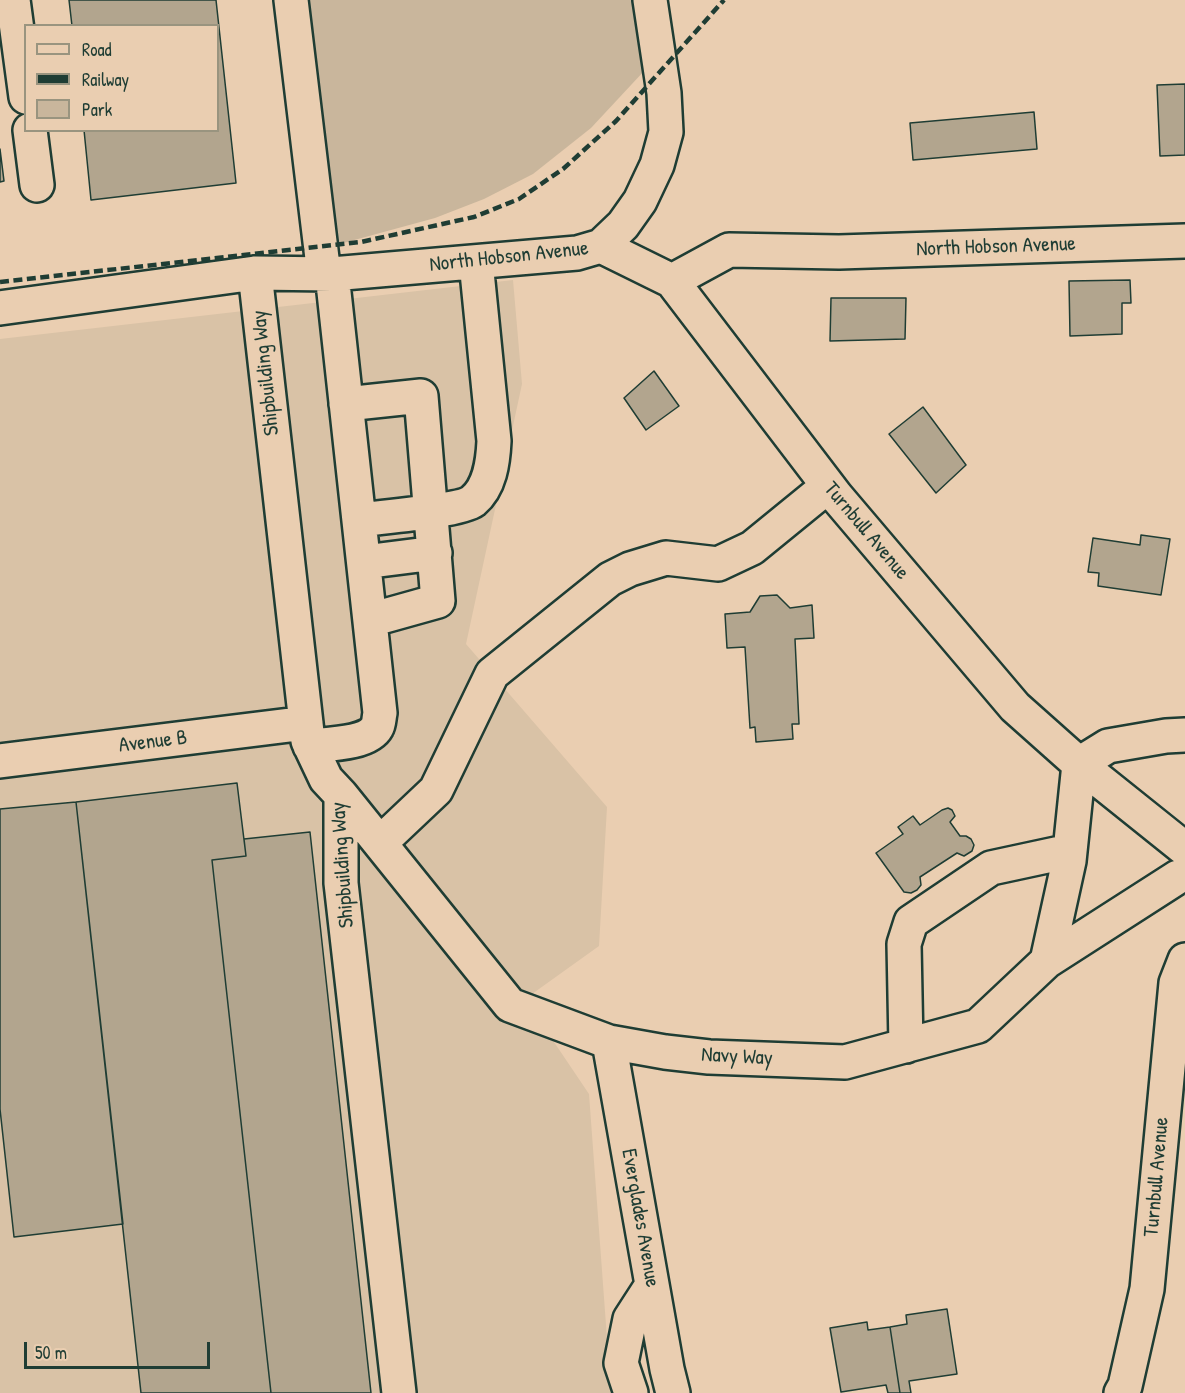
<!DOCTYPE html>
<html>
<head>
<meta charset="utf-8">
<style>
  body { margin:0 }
  #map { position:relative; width:1185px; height:1393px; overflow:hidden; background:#eaceb1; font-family:"Patrick Hand",sans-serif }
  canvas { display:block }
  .legend { position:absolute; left:24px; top:24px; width:195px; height:108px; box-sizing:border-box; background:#eaceb1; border:2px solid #99947f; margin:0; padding:8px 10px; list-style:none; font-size:18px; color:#1f3d34 }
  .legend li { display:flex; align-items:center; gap:12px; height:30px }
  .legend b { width:30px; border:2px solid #99947f }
  .scale { position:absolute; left:24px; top:1342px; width:186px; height:27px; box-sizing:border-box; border:3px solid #1f3d34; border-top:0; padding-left:8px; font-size:18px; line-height:21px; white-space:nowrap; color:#1f3d34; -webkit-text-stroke:4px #eaceb1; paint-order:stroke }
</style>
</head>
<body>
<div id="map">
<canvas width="1185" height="1393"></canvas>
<ul class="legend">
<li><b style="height:8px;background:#eaceb1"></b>Road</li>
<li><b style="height:8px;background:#1f3d34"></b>Railway</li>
<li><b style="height:16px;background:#c9b69c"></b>Park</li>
</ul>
<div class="scale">50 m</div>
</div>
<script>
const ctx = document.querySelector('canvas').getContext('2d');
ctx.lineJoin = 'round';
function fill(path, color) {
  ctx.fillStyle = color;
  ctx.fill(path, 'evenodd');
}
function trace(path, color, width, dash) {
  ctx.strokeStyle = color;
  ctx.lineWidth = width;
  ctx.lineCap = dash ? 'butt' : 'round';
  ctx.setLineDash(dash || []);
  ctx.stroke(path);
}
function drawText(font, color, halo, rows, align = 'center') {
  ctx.font = font + ' "Patrick Hand",sans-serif';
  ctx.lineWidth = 4.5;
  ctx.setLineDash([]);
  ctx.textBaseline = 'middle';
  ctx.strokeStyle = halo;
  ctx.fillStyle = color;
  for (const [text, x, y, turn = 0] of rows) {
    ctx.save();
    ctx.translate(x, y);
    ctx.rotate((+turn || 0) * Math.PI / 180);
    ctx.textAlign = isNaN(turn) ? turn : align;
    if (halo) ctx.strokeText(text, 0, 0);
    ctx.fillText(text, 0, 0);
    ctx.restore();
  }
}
fill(new Path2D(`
  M513 280 522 384 466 644 607 807 599 946 525 999 589 1094 611 1393H0V339Z`), '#d9c2a6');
fill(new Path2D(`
  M305 0H633L645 70 591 128 533 174 484 199 435 218 336 245Z`), '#c9b69c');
const building = new Path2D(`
  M69 0H216L236 183 91 200 84 130H218V26H72Z
  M1185 84V155L1160 156 1157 85Z
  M1034 112 1037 149 913 160 910 123Z
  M0 149 4 181 0 182Z
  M1130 280 1131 303H1122V334L1070 336 1069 281Z
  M831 298H906L905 339 830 341Z
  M654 371 679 406 646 430 624 398Z
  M923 407 966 465 936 493 889 434Z
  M1141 535 1170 539 1161 595 1098 586 1099 573 1088 572 1093 538 1140 545Z
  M777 595 790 608 812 605 814 638 795 639 799 724H792L793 739 756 742 755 727 750 728 745 647 727 648 725 614 750 612 760 596Z
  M237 783 246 856 212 860 271 1393H141L76 802Z
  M76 802 123 1224 14 1237 0 1109V809Z
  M948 808 952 810 955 816 950 822 960 836H966L971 839 974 845 972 851 964 856 957 853 920 877 921 885 917 890 911 893 904 892 876 853 903 834 898 827 913 816 920 825 942 810Z
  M310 832 371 1393H271L212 860 246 856 244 839Z
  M947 1309 957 1374 909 1381 911 1393H900L890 1327 907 1324 906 1315Z
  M867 1322 868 1330 890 1327 900 1393H888L886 1385 841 1392 830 1328Z`);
fill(building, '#b2a58e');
trace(building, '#1f3d34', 1.5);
const minor = new Path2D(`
  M13 0 26 97
  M291 0 324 275
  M30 130 37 185
  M601 246 623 225 640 201 657 165 666 132 664 93 650 0
  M255 273 308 741 326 779 341 795V883L399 1393
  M672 281 836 496 1015 707 1079 764 1185 849
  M0 308 255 273 332 274 577 253 601 246 672 281 729 250 839 252 1185 241
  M346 404 421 396 438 601 370 620
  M359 520C379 517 460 511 473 501 490 487 493 462 494 441L476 262
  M364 562 435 553
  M310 746C327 744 368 744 377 727 379 724 379 717 380 713L332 274
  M0 761 306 723
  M341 795 510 1005 609 1042 665 1052 709 1057 845 1062 978 1026 1047 961 1178 877 1185 875
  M380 843 436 790 492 674 610 579 630 569 666 558 718 564 752 548 828 486
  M1047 961 1069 861 1079 764 1108 746 1166 736 1185 735
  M609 1042 667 1369 673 1393
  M906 1046 904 944 911 922 991 868 1070 851
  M631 1393 621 1363 630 1319 652 1285
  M1121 1393 1125 1386 1147 1289 1176 983 1185 960`);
trace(minor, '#1f3d34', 38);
trace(minor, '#eaceb1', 33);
trace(new Path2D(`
  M0 282 361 242 474 217 519 199 563 169 616 121 724 0`), '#1f3d34', 4.5, [9, 4.5]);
drawText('21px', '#1f3d34', '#eaceb1', [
  ["North Hobson Avenue",996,247,-2],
  ["North Hobson Avenue",509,257,-6],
  ["Shipbuilding Way",266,373,-96],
  ["Turnbull Avenue",866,531,50],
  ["Avenue B",153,742,-7],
  ["Shipbuilding Way",343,865,-94],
  ["Navy Way",737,1057,3],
  ["Turnbull Avenue",1157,1177,-85],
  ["Everglades Avenue",640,1218,80]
]);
</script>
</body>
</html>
